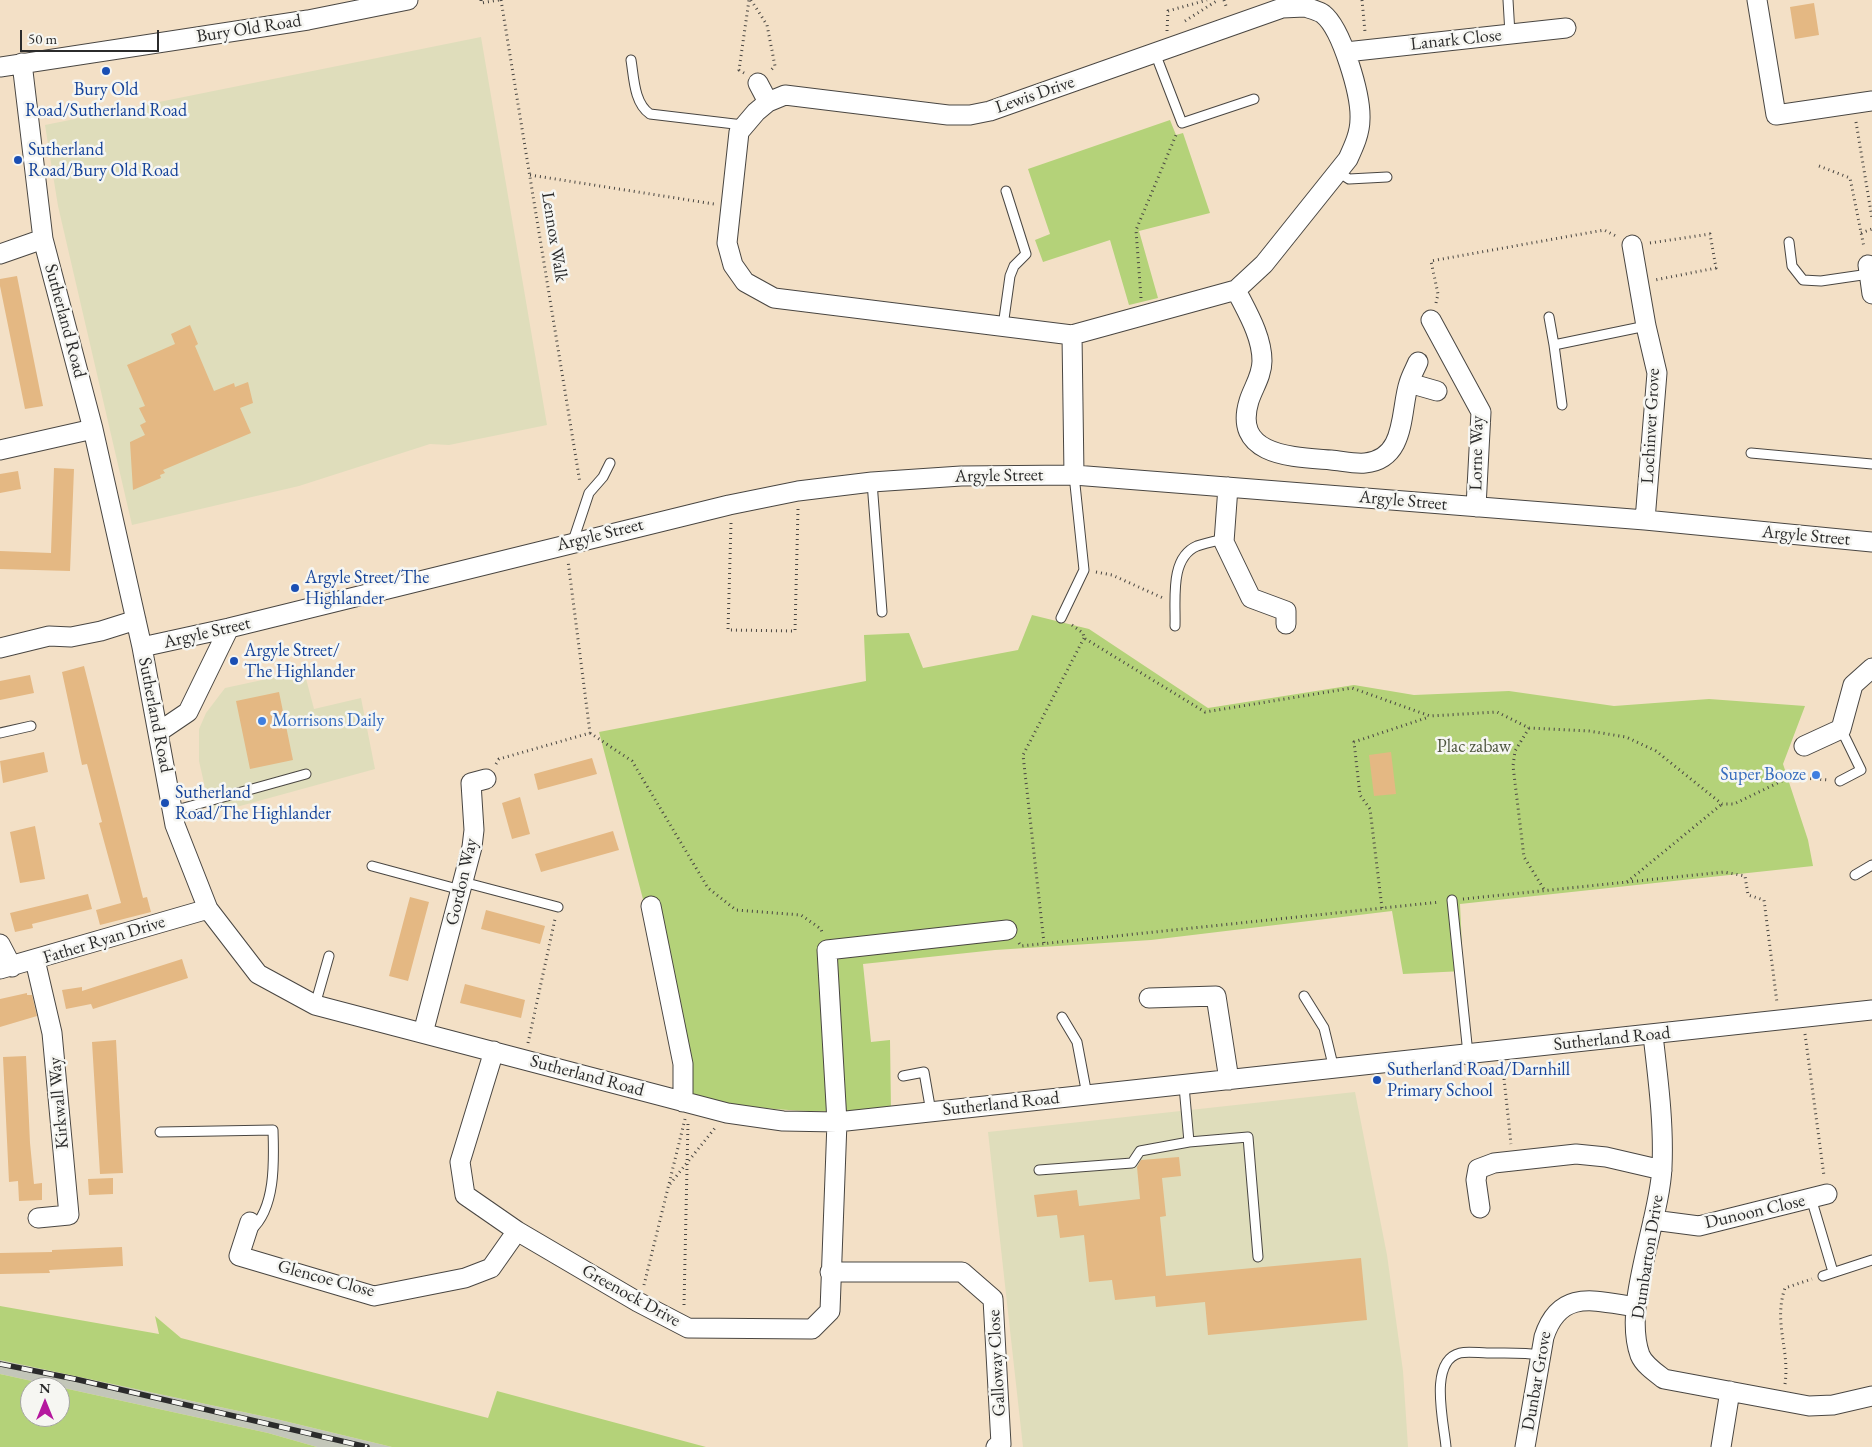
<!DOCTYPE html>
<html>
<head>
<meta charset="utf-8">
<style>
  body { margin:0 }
  #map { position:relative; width:1872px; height:1447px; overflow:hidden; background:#f3e0c6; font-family:"EB Garamond",serif }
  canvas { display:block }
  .north { position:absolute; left:20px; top:1377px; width:50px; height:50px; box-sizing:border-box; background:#f6f6f2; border:1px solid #a5a5a2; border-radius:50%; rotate:0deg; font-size:14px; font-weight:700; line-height:20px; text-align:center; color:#2b2b2b }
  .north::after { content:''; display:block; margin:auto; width:18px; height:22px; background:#b5179e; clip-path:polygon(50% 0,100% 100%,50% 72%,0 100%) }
  .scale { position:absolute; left:20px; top:30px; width:139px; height:22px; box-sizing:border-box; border:2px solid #2b2b2b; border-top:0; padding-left:6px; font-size:15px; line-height:18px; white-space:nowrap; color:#2b2b2b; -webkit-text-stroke:4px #f6f6f2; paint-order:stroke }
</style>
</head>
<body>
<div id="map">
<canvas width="1872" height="1447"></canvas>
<div class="north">N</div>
<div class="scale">50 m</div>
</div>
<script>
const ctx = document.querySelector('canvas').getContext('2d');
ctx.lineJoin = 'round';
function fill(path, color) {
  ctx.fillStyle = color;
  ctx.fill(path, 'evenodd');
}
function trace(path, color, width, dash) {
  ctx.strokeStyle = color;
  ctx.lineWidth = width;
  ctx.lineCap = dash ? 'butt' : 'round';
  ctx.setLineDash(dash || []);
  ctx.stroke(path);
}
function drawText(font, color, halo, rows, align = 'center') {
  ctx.font = font + ' "EB Garamond",serif';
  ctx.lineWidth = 5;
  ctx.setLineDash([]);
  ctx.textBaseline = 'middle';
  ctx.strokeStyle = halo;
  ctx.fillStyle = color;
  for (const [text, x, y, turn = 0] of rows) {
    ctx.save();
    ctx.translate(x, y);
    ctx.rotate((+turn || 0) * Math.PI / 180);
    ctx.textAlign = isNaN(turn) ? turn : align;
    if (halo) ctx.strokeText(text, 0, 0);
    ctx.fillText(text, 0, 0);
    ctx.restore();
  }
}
fill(new Path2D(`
  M481 37 547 425 449 445 430 444 299 486 132 525 58 206 45 125Z
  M304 671 314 709 361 698 375 769 211 814 199 761V729L206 713 225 688Z
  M1355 1092 1387 1255 1403 1371 1408 1447H1023L988 1132Z`), '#dfddbb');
fill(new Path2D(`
  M0 1360 276 1419 392 1447H317L268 1433 0 1374Z`), '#c3c6b9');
fill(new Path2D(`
  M1170 120 1176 135 1183 133 1210 213 1139 231 1158 298 1129 305 1110 240 1043 262 1035 240 1050 234 1028 169Z
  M1032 615 1089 629 1208 708 1354 685 1414 695 1509 691 1614 706 1709 699 1805 706 1783 764 1808 840 1813 866 1460 904 1463 971 1403 974 1392 911 1151 940 995 950 863 964 871 1042 890 1040 891 1110C815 1114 752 1111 678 1093L677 1067 644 903 599 732 866 681 864 635 909 633 923 668 1018 650Z
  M0 1306 159 1334 155 1316 181 1338 488 1418 497 1391 706 1447H392L276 1419 0 1360Z
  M0 1374 268 1433 317 1447H0ZM30 1387H60V1417H30Z`), '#b4d279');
fill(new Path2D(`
  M1814 3 1819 35 1795 39 1790 7Z
  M17 276 43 406 25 409 0 286V279Z
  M190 325 198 344 195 346 214 391 234 383 235 387 248 382 253 403 240 408 251 433 163 470 165 473 160 475 161 478 133 490 130 442 145 435 140 425 146 422 139 408 145 406 127 365 175 344 171 334Z
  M54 468 74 469 70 571 0 569V551L51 553Z
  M18 471 21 489 0 493V474Z
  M84 666 143 898 147 897 151 912 100 925 96 910 121 903 99 823 102 822 87 764 82 765 62 672Z
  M30 675 34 693 0 700V681Z
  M279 692 293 760 250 769 236 701Z
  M44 752 48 772 3 783 0 761Z
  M1391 752 1396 794 1374 796 1369 755Z
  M592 758 597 774 538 790 534 774Z
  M520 797 530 834 512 839 502 803Z
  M35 826 45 879 20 883 10 832Z
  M613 831 619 850 541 872 535 854Z
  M88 894 92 909 32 924 33 928 15 932 10 913Z
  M410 897 429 902 408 981 389 976Z
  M486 910 545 926 540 944 481 929Z
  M182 959 188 978 93 1009 91 1004 66 1009 62 990 82 987V991Z
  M465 984 525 1000 521 1018 460 1003Z
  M27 993V995H32L37 1016 0 1027V999Z
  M116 1040 123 1173 100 1174 92 1042Z
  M26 1056 30 1143 34 1184 42 1183V1200L19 1201 18 1181 9 1182 3 1057Z
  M1179 1157 1181 1176 1162 1178 1166 1216 1160 1217 1166 1276 1361 1258 1367 1320 1208 1335 1205 1302 1156 1307 1155 1296 1115 1300 1112 1280 1089 1282 1084 1235 1060 1238 1057 1215 1037 1217 1034 1195 1077 1190 1079 1206 1140 1199 1137 1167 1141 1160Z
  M113 1178V1194L89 1195 88 1179Z
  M122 1247 123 1266 49 1270 50 1273 0 1274V1253L52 1252V1250Z`), '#e4b883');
const lane = new Path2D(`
  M1508 0 1510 34
  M1155 53 1182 123 1254 99
  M631 60C634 78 634 103 650 114L743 125
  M1338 172 1349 179 1387 177
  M1789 242 1792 266 1803 280 1821 281 1869 274
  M1549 317 1554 345
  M1003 326 1010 276 1014 266 1026 254 1006 191
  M1562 405 1554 345 1646 326
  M1751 453 1872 464
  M872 482 882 612
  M573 541 589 493 603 477 610 463
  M1061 618 1084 570 1074 475
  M1175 626C1176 601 1169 558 1197 546 1205 543 1215 541 1224 539
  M0 733 31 726
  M1840 781 1861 770 1841 729
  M173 811 306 774
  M372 866 461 890
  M1855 875 1872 865
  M463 882 558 907
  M1452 900 1468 1054
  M1304 996 1324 1028 1334 1069
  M315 1005 329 956
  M1062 1017 1077 1042 1087 1095
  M903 1076 924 1072 931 1112
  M1184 1086 1189 1142 1248 1137 1258 1257
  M160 1132 273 1130C274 1160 276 1208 251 1230
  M1039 1170 1132 1163 1140 1151 1189 1142
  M1811 1198 1833 1272
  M1823 1276 1872 1260
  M1446 1447C1444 1423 1428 1361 1460 1353 1468 1351 1479 1353 1487 1353 1505 1353 1523 1352 1541 1355`);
const street = new Path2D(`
  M1757 0 1776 115 1872 101
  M1305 7C1311 9 1319 11 1323 14 1342 29 1361 95 1360 119 1360 133 1354 146 1348 159L1264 264 1236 290 1072 335 774 298 745 282 733 265 727 243 739 132 756 112 768 102 785 95 948 115H970L990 111 1282 8Z
  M1346 52 1566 28
  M22 63 43 239 93 429 142 647 175 825 208 909 258 974 315 1005 727 1113 783 1121 837 1122 1872 1010
  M0 67 308 20 408 0
  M758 83 768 102
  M1632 245 1646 326 1657 373 1645 520
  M0 254 43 239
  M1868 265 1872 294
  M1236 290C1247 312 1262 336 1262 361 1262 376 1253 388 1249 401 1232 457 1295 457 1331 460 1342 461 1354 464 1365 463 1407 459 1400 410 1409 383 1411 376 1415 369 1418 362
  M1431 320 1481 412 1476 507
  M1072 335 1074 475
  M1409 383 1437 391
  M0 450 93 429
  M1228 487 1224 542 1251 598 1286 611V624
  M142 647 229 628 729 505 798 491 872 482 961 476 1074 475 1645 520 1872 542
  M0 648 49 636 71 637 101 631 136 620
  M160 731 188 712 229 628
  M1804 746 1841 729 1853 685 1872 668
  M651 906 683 1064V1102
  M0 944 12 967
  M35 960 52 1033 69 1215 38 1218
  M0 969 208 909
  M1149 998 1216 996 1229 1080
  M423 1033 472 847 474 830 471 783 486 779
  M1653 1035C1658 1079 1664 1123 1662 1167 1660 1220 1622 1305 1640 1355 1644 1365 1656 1373 1664 1379L1809 1406 1833 1405 1872 1396
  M494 1051 460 1162 465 1195 517 1231 638 1302 688 1328 812 1329 830 1311 837 1122 827 950 1007 930
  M1480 1208 1476 1180 1478 1169 1494 1163 1576 1154 1606 1157 1662 1170
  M1653 1220 1699 1226 1827 1194
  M250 1222 239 1256 374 1296 465 1278 491 1268 517 1231
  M830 1272H962L993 1299 1001 1444 996 1447
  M1525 1447 1544 1337C1560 1288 1595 1301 1636 1307
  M1721 1447 1730 1391`);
trace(lane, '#494642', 11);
trace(street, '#494642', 21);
trace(new Path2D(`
  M481 0V3L499 0
  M501 0 580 483
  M751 0 767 25 775 66 770 71
  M1224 0 1227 9
  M1362 0 1365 32
  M1185 21 1218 0
  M1167 31 1168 11 1207 0
  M744 73 739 70 749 0
  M1856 122 1872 218
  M1819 166 1850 178 1864 247
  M530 175 714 204
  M1861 233 1872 229
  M1650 243 1710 234 1716 268 1655 280
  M1141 298 1136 230 1176 135
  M1436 303 1438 294 1431 261 1604 230 1618 237
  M731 523 728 630 795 631 798 509
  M1096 572 1112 575 1163 598
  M1072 625 1083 633 1084 638 1205 712 1352 688 1430 716 1497 712 1529 728 1589 731 1626 737 1656 751 1722 804H1734L1790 777 1829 780
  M1529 728 1515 751 1513 766 1524 857 1545 891
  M590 733 632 761 708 888 736 910 801 915 821 929 822 932
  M496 764 499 759 590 733 568 561
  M1627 882 1722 804
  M1463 899 1724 872 1745 876 1748 895 1764 900 1777 1003
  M1382 908 1370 809 1360 795 1354 742 1429 717
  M1019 943 1021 946 1440 902
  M1044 943 1023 755 1084 638
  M1805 1034 1824 1176
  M528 1043 555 919
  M1503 1069 1511 1144
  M670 1184 715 1128
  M644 1285 685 1119
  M684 1305 688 1122
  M1785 1384C1790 1349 1773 1323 1785 1288L1812 1279`), '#494642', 3, [1, 4]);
trace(lane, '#fff', 9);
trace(street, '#fff', 19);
const rail = new Path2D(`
  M0 1364 75 1379 367 1447`);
trace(rail, '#2b2b2b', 5.5);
trace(rail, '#f6f6f2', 4, [11]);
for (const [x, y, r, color] of [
  [106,71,5,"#1a4fb4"],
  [18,160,5,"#1a4fb4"],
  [295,588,5,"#1a4fb4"],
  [234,661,5,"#1a4fb4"],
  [262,721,5,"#3f7fe0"],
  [1816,775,5,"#3f7fe0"],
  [165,803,5,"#1a4fb4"],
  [1377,1080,5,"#1a4fb4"]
]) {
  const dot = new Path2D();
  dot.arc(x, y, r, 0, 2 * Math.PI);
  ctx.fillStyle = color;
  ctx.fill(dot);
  trace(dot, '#f6f6f2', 2);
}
drawText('18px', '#2b2b2b', '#f6f6f2', [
  ["Bury Old Road",249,29,-9],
  ["Lanark Close",1456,40,-6],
  ["Lewis Drive",1035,95,-19],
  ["Lennox Walk",554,237,81],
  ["Sutherland Road",65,321,75],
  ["Lochinver Grove",1651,426,-87],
  ["Lorne Way",1477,453,-89],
  ["Argyle Street",999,476,-1],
  ["Argyle Street",1403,501,5],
  ["Argyle Street",600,535,-14],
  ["Argyle Street",1806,536,5],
  ["Argyle Street",207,633,-13],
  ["Sutherland Road",155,715,79],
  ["Gordon Way",462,882,-77],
  ["Father Ryan Drive",104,940,-17],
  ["Sutherland Road",1612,1039,-6],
  ["Sutherland Road",587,1076,15],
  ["Kirkwall Way",59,1103,-95],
  ["Sutherland Road",1001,1104,-6],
  ["Dunoon Close",1755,1212,-13],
  ["Dumbarton Drive",1648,1257,-81],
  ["Glencoe Close",326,1279,15],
  ["Greenock Drive",631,1296,29],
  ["Galloway Close",997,1363,-93],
  ["Dunbar Grove",1537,1381,-80]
]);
drawText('18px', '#164399', '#f6f6f2', [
  ["Bury Old",106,90,"center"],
  ["Road/Sutherland Road",106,111,"center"],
  ["Sutherland",28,150],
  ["Road/Bury Old Road",28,171],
  ["Argyle Street/The",305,578],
  ["Highlander",305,599],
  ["Argyle Street/",244,651],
  ["The Highlander",244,672],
  ["Sutherland",175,793],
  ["Road/The Highlander",175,814],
  ["Sutherland Road/Darnhill",1387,1070],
  ["Primary School",1387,1091]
], 'left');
drawText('18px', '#366cbe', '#f6f6f2', [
  ["Morrisons Daily",272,721],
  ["Super Booze",1806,775,"right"]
], 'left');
drawText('18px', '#4d553e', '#f6f6f2', [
  ["Plac zabaw",1474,747]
]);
</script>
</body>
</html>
